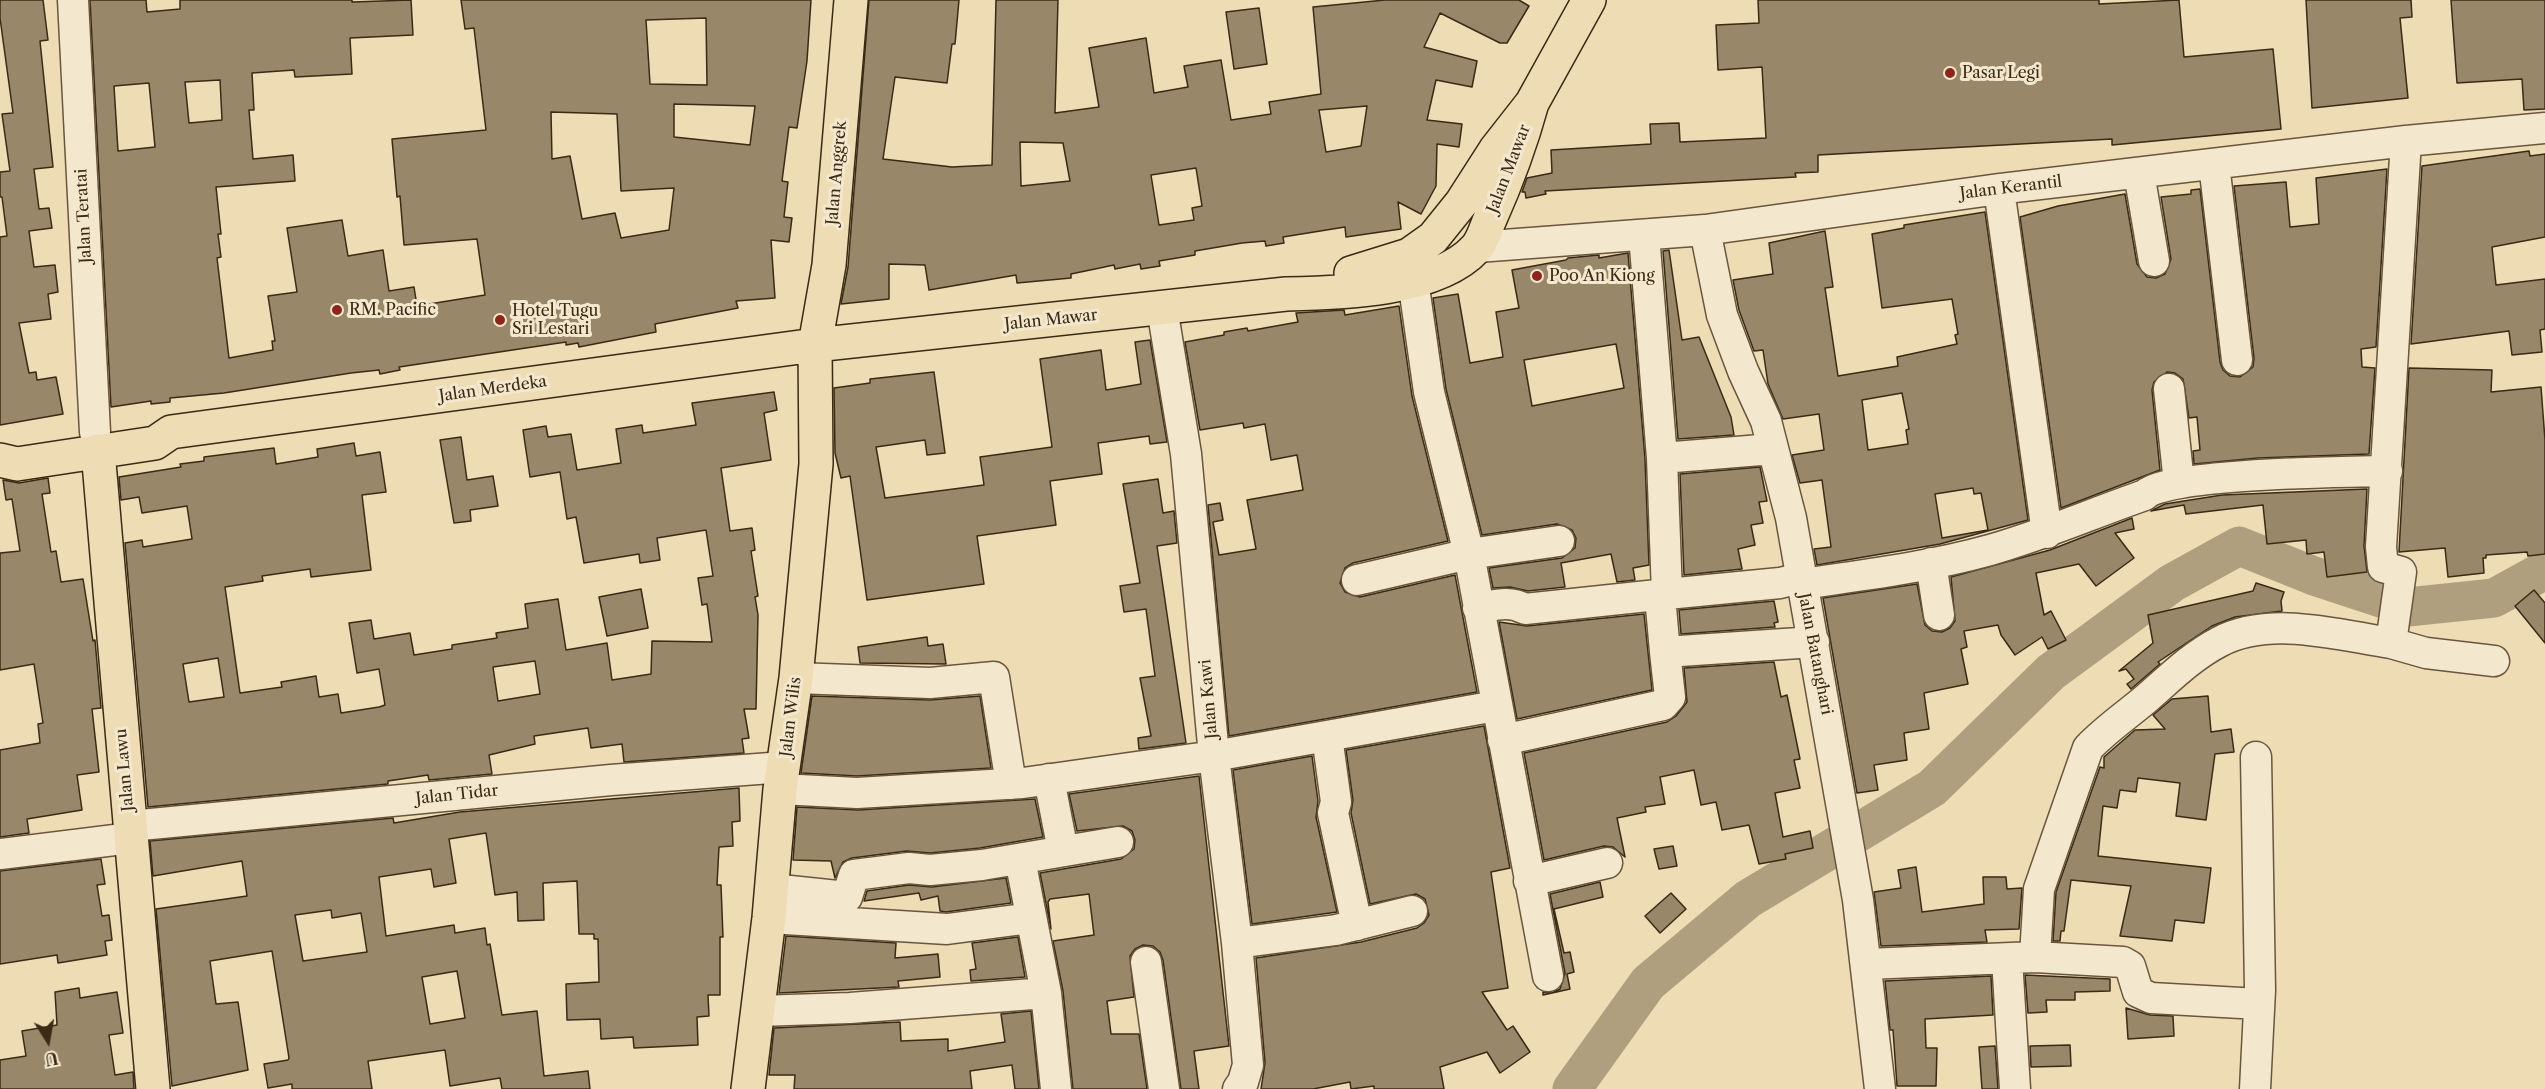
<!DOCTYPE html>
<html>
<head>
<meta charset="utf-8">
<style>
  body { margin:0 }
  #map { position:relative; width:2545px; height:1089px; overflow:hidden; background:#eddcb4; font-family:"Libre Caslon Text",serif }
  canvas { display:block }
  .north { position:absolute; left:18px; top:1011px; width:60px; height:60px; -webkit-text-stroke:4px #f3e8ce; paint-order:stroke; rotate:169deg; font-size:16px; font-weight:700; line-height:24px; text-align:center; color:#3b2a15 }
  .north::after { content:''; display:block; margin:auto; width:21px; height:27px; background:#3b2a15; clip-path:polygon(50% 0,100% 100%,50% 72%,0 100%) }
</style>
</head>
<body>
<div id="map">
<canvas width="2545" height="1089"></canvas>
<div class="north">U</div>
</div>
<script>
const ctx = document.querySelector('canvas').getContext('2d');
ctx.lineJoin = 'round';
function trace(path, color, width, dash) {
  ctx.strokeStyle = color;
  ctx.lineWidth = width;
  ctx.lineCap = dash ? 'butt' : 'round';
  ctx.setLineDash(dash || []);
  ctx.stroke(path);
}
function fill(path, color) {
  ctx.fillStyle = color;
  ctx.fill(path, 'evenodd');
}
function drawText(font, color, halo, rows, align = 'center') {
  ctx.font = font + ' "Libre Caslon Text",serif';
  ctx.lineWidth = 6;
  ctx.setLineDash([]);
  ctx.textBaseline = 'middle';
  ctx.strokeStyle = halo;
  ctx.fillStyle = color;
  for (const [text, x, y, turn = 0] of rows) {
    ctx.save();
    ctx.translate(x, y);
    ctx.rotate((+turn || 0) * Math.PI / 180);
    ctx.textAlign = isNaN(turn) ? turn : align;
    if (halo) ctx.strokeText(text, 0, 0);
    ctx.fillText(text, 0, 0);
    ctx.restore();
  }
}
trace(new Path2D(`
  M1572 1089 1648 983 1748 899 1932 788 2051 672 2172 583 2239 546 2314 576 2408 607 2494 598 2545 570`), '#b09f7e', 39);
const building = new Path2D(`
  M0 0H43L48 40 40 41 53 167 34 169 39 209 49 208 52 228 29 231 34 267 55 265 58 292 48 294 51 319 19 323 29 373 36 372 37 380 56 377 63 414 0 425V237L7 236 2 197H0V172L10 171 2 114 13 113 0 18Z
  M90 0H146L147 12 180 9V0H352V2L411 0 413 35 350 38 352 74 295 77 294 70 252 73 254 110H249L253 159 293 155 295 181 216 187 221 234H218L221 257 217 258 229 358 273 350 272 341H275L268 296 297 292 287 228 342 220 348 256 383 250 389 291 414 287 417 306 485 295 477 239 404 245 400 196 397 197 392 139 486 130 474 28 465 29 461 0H811L807 61 797 128 789 127 782 181 788 182 784 217 792 218 789 242 771 240 775 298 736 301 738 308 655 324 656 332 579 347 578 343 566 345V342L399 367 400 370 380 374 379 370 351 373 224 393 170 398V402L151 404V401L111 407ZM706 18 707 85 650 84 646 20ZM220 80 222 120 189 123 185 82ZM149 83 155 147 118 151 114 86ZM674 104 755 106 750 145 674 137ZM551 112 617 114 621 191 674 188 669 230 621 238 615 213 582 219 570 156 552 159Z
  M869 0H959L955 44H952L947 83 895 77 883 159 952 167 992 165 996 0H1058L1055 113 1099 107 1089 48 1146 38 1154 93 1188 87 1184 66 1221 60 1231 120 1271 114 1269 102 1321 94 1313 7 1385 0H1519L1529 6 1507 43H1500L1440 13 1424 47 1477 61 1472 87 1436 80 1427 120 1462 124 1459 147 1437 144 1436 186 1421 214 1398 202 1401 229 1346 237 1345 227 1283 237 1284 243 1266 246 1265 241 1242 243 1195 251V255L1159 261 1160 266 1141 269 1140 264 1115 269 1114 265 1071 274V278L1017 283 1016 275 929 290 925 265 889 264V299L841 304 848 267ZM1367 106 1361 146 1326 152 1319 110ZM1020 142 1063 143 1070 181 1021 186ZM1196 168 1202 206 1192 208 1194 220 1159 225 1151 175Z
  M1758 0H2099V4L2179 0 2184 57 2273 49 2281 129 2112 145V139L1818 155V172L1795 173 1796 177 1545 191 1546 194 1526 198 1525 192H1522L1527 178 1552 173 1551 150 1651 144 1650 124 1679 123 1680 142 1766 138 1762 67 1718 70 1716 25 1759 23Z
  M2306 0H2411L2412 17 2400 18 2408 98 2312 108Z
  M2451 0H2545V109L2524 110 2522 79 2457 83Z
  M1259 8 1267 64 1234 69 1226 12Z
  M2529 151 2530 156 2545 154V237L2492 247 2496 285 2545 279V329L2540 330 2542 352 2512 355 2509 331 2411 344 2422 166Z
  M2387 169 2376 347 2361 349 2362 367 2375 368 2369 454 2258 458 2194 464 2193 451 2200 450 2197 417 2189 418 2183 379 2175 373 2167 372 2154 382 2152 390 2160 470 2061 508 2020 217 2058 206 2125 194 2137 264 2147 277 2156 278 2165 274 2171 259 2161 197 2191 194V190L2200 189 2220 362 2223 370 2230 376 2240 377 2253 367 2254 358 2234 186 2286 182 2290 227 2319 224 2316 178Z
  M1985 212 2028 520 1940 544 1817 565 1814 549 1831 547 1822 480 1800 483 1792 455 1824 450 1819 414 1783 419 1768 384 1763 350 1754 351 1739 310 1733 280 1773 274 1769 243 1825 231 1833 287 1825 288 1838 376 1898 366 1897 357 1957 344 1955 335 1958 334 1952 299 1882 308 1872 234 1904 228V225ZM1902 393 1909 429 1906 430 1908 444 1868 450 1862 400ZM1973 488 1974 494 1981 493 1988 530 1942 538 1935 494Z
  M1669 250 1682 340 1699 337 1731 417 1734 435 1678 439 1663 251Z
  M1628 253 1645 459 1649 565 1633 568 1635 580 1617 582 1611 554 1561 563 1565 587 1528 591 1510 587 1493 588 1489 568 1562 558 1575 548 1576 538 1572 530 1557 524 1482 535 1446 389 1433 298 1458 294 1470 363 1503 357 1496 312 1519 308 1512 270 1566 260 1568 258 1599 255V258ZM1616 344 1624 388 1532 406 1524 360Z
  M1399 306 1412 396 1448 541 1353 563 1345 568 1340 583 1345 592 1360 597 1455 575 1477 692 1229 736 1208 505 1220 503 1223 520 1213 522 1219 555 1256 549 1247 500 1303 490 1297 455 1271 460 1265 424 1244 428 1243 423 1200 430 1185 342 1224 335V332L1247 328 1248 331 1298 322 1296 313 1344 310 1345 315Z
  M1150 340 1167 442 1150 444 1149 436 1098 443 1102 474 1050 481 1056 525 977 536 984 584 867 600 850 476 841 478 835 453 834 388 870 383V379L934 372 945 453 927 455 925 440 876 447 885 498 984 485 980 457 1052 447 1040 359 1101 350 1106 390 1141 384 1135 342Z
  M2409 368 2492 370 2491 392 2541 387 2545 440V554L2528 556 2527 552 2486 555V558H2483L2484 573 2448 577 2445 548 2399 552Z
  M774 392 777 410 764 413 771 460 721 468 730 531 752 528 755 550 751 551 758 596 755 597 758 615 756 709H744L749 738 742 739 744 753 624 762 622 744 591 748 588 728 534 736 535 744 489 755 492 774 429 780 428 775 388 781V784L148 807 125 543 142 540 143 547 192 539 187 506 142 513 139 497 121 500 119 477 181 467 180 464 204 461V457L274 448 276 464 318 457 317 449 354 443 356 456 380 452 386 492 362 495 371 570 311 577 310 569 262 576 263 581 225 587 240 693 282 687 281 682 316 676 319 697 338 694 341 713 379 707 385 705 379 669 357 673 349 623 371 620 374 639 410 633 414 655 452 649V645L497 638 496 633 528 628 525 604 558 599 566 650 607 643 612 680 651 674 652 641 712 642 707 604 702 605 698 578 713 576 706 530 657 538 660 560 640 563 639 554 584 563 576 517 567 519 560 472 530 477 523 430 546 426 548 437 571 434 577 470 621 463 616 429 642 425 643 433 696 425 692 403ZM218 658 224 697 189 702 183 664ZM535 661 540 694 498 701 493 667Z
  M461 437 467 480 493 476 498 506 470 510 471 521 454 523 440 440Z
  M1760 467 1767 501 1759 502 1763 523 1751 525 1755 545 1738 549 1742 569 1684 575 1680 474Z
  M48 478 50 493 42 494 51 552 56 551 61 582 83 579 93 641 95 640 101 708 92 709 99 772 77 775 82 810 27 819 29 833 0 837V750L40 743 38 724 43 723 34 664 0 670V553L20 551 12 499 6 500 3 480 19 483Z
  M1158 479 1163 513 1174 511 1177 543 1157 546 1186 743 1139 749 1138 738 1151 736 1140 678 1155 676 1146 609 1124 612 1120 586 1140 583 1123 484Z
  M2367 489 2364 546 2367 572 2327 577 2324 552 2307 554 2306 540 2267 544 2263 505 2186 514 2184 505 2151 511 2165 504 2222 495Z
  M2132 518 2134 529 2115 533 2134 558 2096 586 2079 564 2036 573 2044 615 2051 611 2066 640 2048 649 2042 637 2015 655 2001 635 1998 625 1964 631 1967 647 1961 649 1968 684 1924 693 1929 729 1904 733 1907 760 1874 765 1878 790 1857 793 1823 598 1917 584 1925 625 1932 631 1942 632 1950 628 1955 621 1951 577 2050 550Z
  M2256 583 2284 592 2281 601 2282 611 2235 617 2212 626 2158 662 2160 664 2131 689 2127 684 2134 679 2126 669 2119 671 2153 643 2148 615 2253 591Z
  M641 589 648 628 607 636 599 597Z
  M2534 590 2545 603V643L2515 606Z
  M1774 601 1778 622 1774 623 1775 627 1681 634 1679 610Z
  M1644 614 1652 690 1517 719 1499 622 1527 626Z
  M927 637 928 646 943 644 946 664 860 663 858 647Z
  M1774 662 1781 697 1787 695 1800 759 1794 760 1800 788 1775 793 1783 837 1810 831 1813 848 1785 854 1786 859 1759 864 1749 825 1722 830 1716 802 1701 805 1694 770 1660 777 1665 804 1645 807 1646 812 1617 818 1625 857 1613 847 1604 846 1544 860 1524 753 1667 722 1676 716 1687 702 1684 668Z
  M812 696 930 700 980 696 991 768 857 776 801 773Z
  M2208 696 2211 732 2231 729 2234 752 2215 754 2206 820 2176 816 2180 783 2138 778 2136 792 2120 790 2117 808 2103 806 2098 856 2211 868 2204 923 2175 920 2172 941 2120 936 2131 886 2071 880 2064 931H2061L2060 941H2053L2056 892 2100 767 2104 768V757L2135 730 2165 729 2153 715 2172 699Z
  M1484 726 1510 868 1491 872 1508 988 1482 992 1507 1030 1513 1026 1530 1052 1500 1073 1487 1052 1440 1067 1444 1089H1374V1086L1351 1089 1350 1082 1313 1089H1261L1265 1063 1256 958 1361 942 1417 928 1424 923 1429 915 1425 899 1416 894 1370 904 1351 813 1353 800 1346 750Z
  M1312 756 1318 801 1316 817 1337 912 1252 924 1233 770Z
  M1199 776 1229 1046 1194 1051 1199 1089H1181L1163 960 1160 952 1153 946 1143 945 1135 949 1130 956 1134 997 1107 1001 1111 1034H1139L1147 1089H1073L1063 991 1053 941 1094 935 1089 894 1050 899 1048 902 1051 929 1040 873 1121 859 1134 849 1135 840 1132 831 1123 826 1077 831 1069 794Z
  M739 788 740 821 732 822 733 846 719 847 717 885H721L723 937H720V995H708L709 1016 697 1017 698 1045 634 1048 633 1037 601 1039 600 1019 567 1020 566 984 599 982 598 939H594V934H579L577 881 543 883 544 920 518 921 517 892 495 895 486 833 449 839 456 883 434 887 431 869 379 877 386 936 454 925 455 933 485 928 487 945 490 944 502 1015 537 1011 544 1076 588 1071 590 1089H502L500 1078 450 1086 445 1050 368 1061 372 1089H292V1084L268 1088 264 1064 288 1060 289 1058 272 951 210 961 216 1004 238 1002 248 1070 172 1086 156 909 247 896 242 861 153 876 150 841 393 818 394 823 460 812ZM331 910 332 918 361 913 367 952 303 961 295 915ZM457 971 465 1018 430 1024 422 977Z
  M1035 799 1043 837 980 848 930 853 907 851 852 858 843 862 835 878 831 861 793 860 797 807 858 810Z
  M1673 846 1677 866 1659 869 1654 849Z
  M101 859 105 884 97 885 102 916 109 915 112 940 105 941 107 955 58 963 57 955 0 964V871Z
  M1916 867 1922 912 1984 904 1983 877H2006L2007 889 2022 888 2019 929 1985 930 1987 942 1881 946 1874 892 1901 888 1898 870Z
  M1006 878 1011 903 946 912 940 911 938 896 921 900 919 893 864 901 867 891 909 885 932 887Z
  M1600 882 1603 897 1554 909 1564 953 1570 952 1574 972 1567 974 1570 989 1543 995V992L1552 993 1560 989 1565 973 1550 894Z
  M1671 893 1686 909 1660 933 1645 916Z
  M786 936 896 943 895 958 938 954 940 977 898 981 899 987 779 993Z
  M1018 937 1025 977 971 981 970 970 976 969 972 943Z
  M2025 975 2110 979V991L2075 992V1000H2046L2047 1012 2028 1013Z
  M1991 976 1993 1015 1925 1019 1926 1048H1937L1936 1086H1897L1893 1030H1890L1885 981Z
  M79 988 80 998 117 992 123 1033 109 1035 115 1075 133 1072 134 1089H0V1060L26 1056 22 1031 57 1025 55 992Z
  M2126 1008 2150 1015 2173 1016 2174 1036 2128 1039Z
  M1031 1011 1039 1089H1015L1012 1065 970 1071 972 1089H794L795 1075H769L774 1028 900 1022 901 1041 948 1039V1051L1005 1042 1001 1014Z
  M2070 1045 2071 1066 2031 1067 2030 1046Z
  M1995 1046 1998 1089H1982L1979 1047Z`);
fill(building, '#988768');
trace(building, '#3b2a15', 1.5);
const minor = new Path2D(`
  M73 0 95 432
  M2214 164 2237 360
  M2139 173 2154 261
  M1999 189 2047 533
  M1705 230 1722 315 1743 371 1766 421 1791 518 1858 900 1880 1089
  M1644 235 1662 458 1773 449
  M1477 247 1705 230 1999 189 2406 141 2545 128
  M1413 280 1429 392 1469 554 1548 976
  M1162 308 1186 454 1214 756 1237 943 1248 1065 1243 1082 1238 1089
  M2169 389 2179 483
  M1662 458 1667 594 1780 583 1801 578
  M1931 563 1939 615
  M1357 580 1469 554 1559 541
  M1802 584C1865 575 1929 567 1990 550 2043 535 2093 513 2145 495 2165 473 2348 472 2387 471
  M1660 596 1665 652
  M1478 608C1495 605 1510 600 1525 609L1667 594
  M2391 643 2426 653 2494 661
  M796 678 930 683 994 677 1011 784
  M1327 736 1336 802 1333 813 1357 925
  M1503 740 1663 705 1670 697 1665 652 1814 642
  M1049 779 1063 851
  M780 789 857 793 1023 783 1214 756 1496 706
  M130 826 611 780 784 767
  M0 854 131 838
  M1020 859 1046 993
  M1529 881 1607 863
  M771 889 847 897 854 875 909 868 930 870 982 865 1118 842
  M769 918 947 929 1031 918
  M1237 943 1336 930 1412 911
  M2035 957 2039 889 2088 748C2106 729 2127 715 2147 698 2170 678 2192 656 2219 642 2270 615 2338 635 2391 643L2401 572 2383 567 2381 547 2406 141
  M2007 959 2015 1089
  M1146 962 1164 1089
  M1867 964 2035 957 2123 962 2130 966 2138 992 2151 998 2259 1004
  M758 1011 850 1008 1046 993 1056 1089
  M2255 1089 2260 990 2256 757`);
const major = new Path2D(`
  M1351 273 1409 255 1433 238 1462 202 1496 149 1532 103 1589 0
  M98 451 153 1089
  M0 460 17 464 155 443 171 432 815 345 1286 294C1340 293 1437 291 1476 248 1483 240 1486 228 1490 219 1507 181 1521 143 1532 103
  M748 1089 769 918 780 789 796 678 816 464 815 345 829 265 851 0`);
trace(minor, '#68563d', 33);
trace(major, '#3b2a15', 36);
trace(minor, '#f3e8ce', 30);
trace(major, '#eddcb4', 33);
for (const [x, y, r, color] of [
  [1950,73,6,"#8f2418"],
  [1537,276,6,"#8f2418"],
  [337,310,6,"#8f2418"],
  [500,320,6,"#8f2418"]
]) {
  const dot = new Path2D();
  dot.arc(x, y, r, 0, 2 * Math.PI);
  ctx.fillStyle = color;
  ctx.fill(dot);
  trace(dot, '#f3e8ce', 2);
}
drawText('16px', '#3b2a15', '#f3e8ce', [
  ["Pasar Legi",1962,73],
  ["Poo An Kiong",1549,276],
  ["RM. Pacific",349,310],
  ["Hotel Tugu",512,311],
  ["Sri Lestari",512,329]
], 'left');
drawText('16px', '#3b2a15', '#f3e8ce', [
  ["Jalan Mawar",1509,169,-69],
  ["Jalan Anggrek",837,173,-85],
  ["Jalan Kerantil",2011,188,-7],
  ["Jalan Teratai",84,216,-93],
  ["Jalan Mawar",1051,320,-6],
  ["Jalan Merdeka",493,389,-8],
  ["Jalan Batanghari",1815,654,79],
  ["Jalan Kawi",1209,699,-95],
  ["Jalan Wilis",791,717,-83],
  ["Jalan Lawu",125,770,-95],
  ["Jalan Tidar",457,795,-6]
]);
</script>
</body>
</html>
